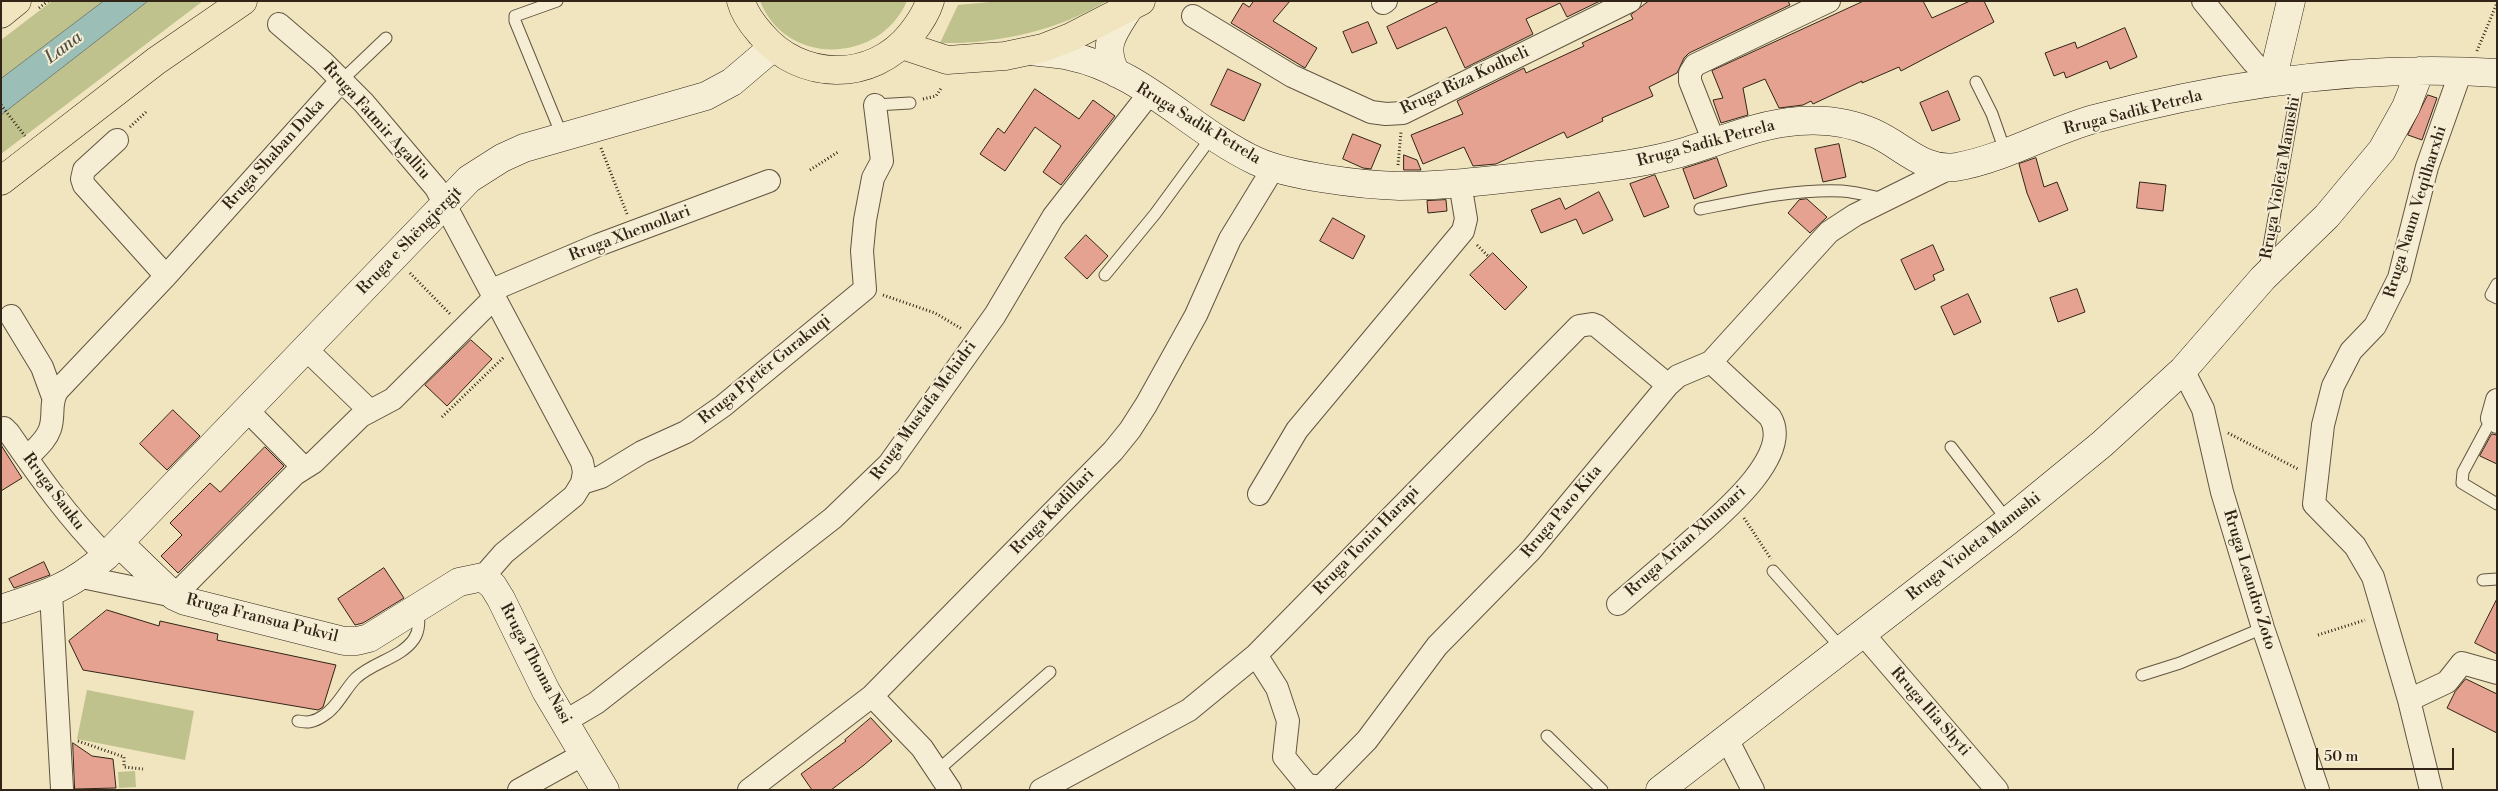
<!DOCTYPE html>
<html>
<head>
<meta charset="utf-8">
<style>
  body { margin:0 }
  #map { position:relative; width:2498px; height:791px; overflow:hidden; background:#f0e5be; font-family:"Libre Bodoni",serif }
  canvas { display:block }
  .frame { position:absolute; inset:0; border:2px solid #322416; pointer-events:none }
  .scale { position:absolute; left:2316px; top:748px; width:138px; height:22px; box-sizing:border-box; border:2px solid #322416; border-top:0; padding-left:6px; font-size:15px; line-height:18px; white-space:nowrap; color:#322416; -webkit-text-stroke:4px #f5eed5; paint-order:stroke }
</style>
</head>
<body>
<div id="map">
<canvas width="2498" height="791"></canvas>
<div class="frame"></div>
<div class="scale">50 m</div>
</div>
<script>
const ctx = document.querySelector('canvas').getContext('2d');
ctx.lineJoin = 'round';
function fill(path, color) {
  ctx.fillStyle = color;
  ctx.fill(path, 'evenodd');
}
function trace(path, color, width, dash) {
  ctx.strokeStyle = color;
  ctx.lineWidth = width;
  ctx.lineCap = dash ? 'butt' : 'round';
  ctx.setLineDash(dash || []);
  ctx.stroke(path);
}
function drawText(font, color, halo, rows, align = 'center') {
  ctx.font = font + ' "Libre Bodoni",serif';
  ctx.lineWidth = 4;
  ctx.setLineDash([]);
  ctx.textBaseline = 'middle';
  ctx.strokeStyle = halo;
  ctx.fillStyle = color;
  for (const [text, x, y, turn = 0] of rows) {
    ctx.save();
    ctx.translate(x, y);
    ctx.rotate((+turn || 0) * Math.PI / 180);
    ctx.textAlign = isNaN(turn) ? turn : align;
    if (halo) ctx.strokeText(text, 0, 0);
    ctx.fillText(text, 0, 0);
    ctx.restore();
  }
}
fill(new Path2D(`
  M52 1H104L1 79V40Z
  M148 1H203L1 154V115Z
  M760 1H907C880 64 786 67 760 1Z
  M1001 1H1107C1057 31 998 44 940 43L958 5Z
  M87 690 194 711 185 760 77 739Z
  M135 771 136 787 119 788 118 772Z`), '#c0c28d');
const water = new Path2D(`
  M104 1H148L1 115V79Z`);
fill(water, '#9bbeb7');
trace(water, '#718077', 1);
const building = new Path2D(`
  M1254 1H1290L1273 21 1317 48 1305 68 1231 23 1243 3 1249 7Z
  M1440 1H1600L1567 17 1560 3 1526 19 1533 34 1465 68 1446 27 1397 49 1387 27Z
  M1649 1H1788L1790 5 1689 53 1684 58 1677 73 1649 87 1653 96 1602 118 1603 121 1567 138 1564 132 1496 164 1473 166 1464 147 1423 164 1411 135 1463 114 1457 101 1524 68 1526 73 1584 46 1582 43 1633 19 1631 15Z
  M1864 1H1923L1932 18 1970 1H1984L1994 22 1901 71 1899 67 1862 83V81L1813 104 1811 101 1803 105 1779 108 1765 79 1743 88 1748 115 1721 123 1713 100 1723 98 1712 71Z
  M1368 22 1377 43 1352 53 1343 32Z
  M2125 28 2137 57 2110 69 2107 61 2066 78 2064 72 2054 76 2045 53 2075 42 2077 48Z
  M1228 69 1261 84 1244 121 1211 105Z
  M1035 89 1079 119 1093 100 1115 116 1061 185 1043 172 1061 146 1035 127 1005 171 980 154 998 128 1004 133Z
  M1948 91 1960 120 1932 131 1920 103Z
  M2428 95 2437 98 2422 140 2408 135Z
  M1353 134 1381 145 1371 169 1363 168 1343 159Z
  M1839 144 1846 177 1823 182 1815 149Z
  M1404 155 1417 160 1421 170H1404Z
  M1717 158 1727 186 1694 199 1683 169Z
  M2036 158 2044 187 2057 182 2068 210 2039 222 2027 193 2019 164Z
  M1655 175 1669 207 1644 217 1630 184Z
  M2140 182 2166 185 2163 211 2137 208Z
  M1599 192 1613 220 1583 234 1576 219 1541 233 1531 210 1560 198 1565 209Z
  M1807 199 1827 217 1810 233 1788 213 1799 200Z
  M1446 200 1447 211 1428 213 1427 201Z
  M1333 218 1365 236 1353 259 1320 241Z
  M1086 235 1108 256 1087 279 1065 258Z
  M1933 245 1944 270 1933 275 1935 280 1915 290 1901 260Z
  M1493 253 1527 287 1505 310 1470 275Z
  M2077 289 2085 312 2058 322 2050 298Z
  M1968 294 1981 322 1954 335 1941 307Z
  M471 340 492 359 447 406 425 385Z
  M173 410 200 436 167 470 140 444Z
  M2492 434 2497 435V464L2480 456Z
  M1 445 22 478 1 491Z
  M265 447 284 466 178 573 161 556 182 535 170 523 210 483 220 492Z
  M44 562 50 575 14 588 9 579Z
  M384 568 404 598 363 623 355 625 338 599Z
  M2497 599V654L2475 643Z
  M107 610 159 626 160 621 218 634 217 640 336 665 323 707 318 710 83 670 69 641Z
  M2466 679 2497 694V733L2447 708 2455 692Z
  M871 718 892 741 864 765 831 790H812L801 774 846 741 845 740Z
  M73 743 92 756 113 759 116 788 75 789Z`);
fill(building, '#e5a291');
trace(building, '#322416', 1);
const lane = new Path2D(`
  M557 1 515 16V21L563 138
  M342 80 386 38
  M1976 82 1992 114 2005 151
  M875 105 910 103
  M1700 209C1746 200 1794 189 1842 191 1856 192 1870 196 1884 199
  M2265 269 2299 78
  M1105 275 1155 214 1213 135
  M2497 284 2491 295 2497 298
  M2492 418 2463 472 2462 483 2497 504
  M1951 447 2008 521
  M1773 571 1843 650
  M2483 580 2497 579
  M2142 675 2180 663 2263 628
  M298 721C308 723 314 722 323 716 337 708 345 689 356 678 373 662 401 658 414 639 420 630 419 620 418 609
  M1547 736 1602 790
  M938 770 1050 672`);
const street = new Path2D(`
  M2203 1 2253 62 2272 81
  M1383 3 1386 1
  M1193 16 1292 76 1371 112 1386 114 1403 113 1630 1
  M279 24 322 61 364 103 436 188 582 462 584 472 582 483 574 496 504 553 483 577
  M117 140 84 170 82 179 84 185 166 276
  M1714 142 1690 81V73L1695 65 1829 1
  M492 290 598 245 769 181
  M11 316 42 367 53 397
  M307 350 370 411
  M2183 370 2203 409 2222 492 2263 628 2318 790
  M2497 400 2492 418 2497 422
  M248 411 304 468
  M1 429 4 428 9 433C41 479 67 516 106 556
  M27 458C35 449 46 441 50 429 55 415 49 402 58 390L166 276 342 80
  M582 483 601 477 642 452 686 432 723 406 865 289 862 251 865 220 873 178 882 161 875 105
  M1259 494 1297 430 1463 231 1466 219 1460 183
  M82 577 174 596 295 474 314 462 361 416 393 399 495 297
  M51 593 62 789
  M1618 604C1639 586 1661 567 1682 549 1708 525 1796 458 1770 417L1711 362
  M1864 635 1997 790
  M1256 655 1277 688 1288 721 1284 757 1307 785 1321 787 1367 740 1437 646 1531 550 1668 385 1678 376 1711 362 1829 232 1855 215 1950 168
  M872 696 922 748 950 790
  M2409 700 2447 682 2462 663 2497 673
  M564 722 596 703 833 518 889 464 995 315 1053 217 1149 94
  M1727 739 1753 790
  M519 790 584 754
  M749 790 872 696 1113 451 1130 430 1146 405 1196 315 1230 239 1274 167
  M1041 790 1189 710 1256 655 1579 326 1592 324 1597 326 1668 385
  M2431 790 2409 700 2373 577 2355 546 2314 504 2323 425 2333 386 2351 351 2375 326 2399 278 2427 167 2461 71`);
const secondary = new Path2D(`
  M1031 51C1043 53 1057 53 1069 56 1140 70 1192 131 1256 161 1289 176 1361 185 1399 186 1442 186 1486 181 1529 176 1577 171 1626 167 1673 155 1715 144 1755 124 1799 121 1824 119 1850 122 1874 133 1902 145 1923 172 1956 167 2003 159 2048 132 2094 119 2225 84 2361 64 2497 73
  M1116 73C1101 45 1114 32 1129 8
  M2272 81 2291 1
  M119 543 174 596 185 601 344 641H357L369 638 459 582 483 577 493 586 501 599 546 691 605 790
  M1 609C47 594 69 588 106 556L469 179 502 158 524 148 706 96 732 82 772 48
  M1660 790 2008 521 2102 444 2183 370 2263 278 2327 216 2382 150 2406 107 2420 71`);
const primary = new Path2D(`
  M741 1C744 13 753 25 761 34 800 81 872 83 911 34 919 24 926 14 930 1
  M1 14 17 1
  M902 45 947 60 1005 56 1043 48 1071 37 1141 1
  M1 181 156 61 243 1`);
trace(lane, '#625440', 13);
trace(street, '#625440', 24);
trace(secondary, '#322416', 29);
trace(primary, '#322416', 29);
trace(new Path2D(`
  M39 8 48 1
  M2477 51 2497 3
  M923 99 936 96 942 87
  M1 105 25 136
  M130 127 146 112
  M601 148 627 214
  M1398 165 1401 132
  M810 170 838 152
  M1477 245 1489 257
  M410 273 451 315
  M883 295 935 313 962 329
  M442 417 504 357
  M2228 433 2298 469
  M1744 518 1771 559
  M2318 635 2365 620
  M78 741 124 757V767L143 769`), '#322416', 3, [1, 2.5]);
trace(lane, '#f5eed5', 11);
trace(street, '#f5eed5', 22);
trace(secondary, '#f5eed5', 28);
trace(primary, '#f0e5be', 28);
drawText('16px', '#322416', '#f5eed5', [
  ["Rruga Riza Kodheli",1465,81,-25],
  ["Rruga Sadik Petrela",2133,113,-14],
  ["Rruga Fatmir Agalliu",376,121,48],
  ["Rruga Sadik Petrela",1198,124,31],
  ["Rruga Sadik Petrela",1706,144,-15],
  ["Rruga Shaban Duka",274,155,-48],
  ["Rruga Violeta Manushi",2281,178,-80],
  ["Rruga Naum Veqilharxhi",2416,212,-73],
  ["Rruga Xhemollari",630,234,-21],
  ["Rruga e Shëngjergjt",410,241,-46],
  ["Rruga Pjetër Gurakuqi",765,370,-39],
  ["Rruga Mustafa Mehidri",924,411,-54],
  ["Rruga Sauku",53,492,53],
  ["Rruga Kadillari",1053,512,-46],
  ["Rruga Paro Kita",1562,512,-50],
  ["Rruga Tonin Harapi",1367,541,-46],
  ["Rruga Arian Xhumari",1686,542,-42],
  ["Rruga Violeta Manushi",1974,547,-38],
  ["Rruga Leandro Zoto",2249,580,73],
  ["Rruga Fransua Pukvil",262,619,14],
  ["Rruga Thoma Nasi",535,664,62],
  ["Rruga Ilia Shyti",1930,712,49]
]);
drawText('italic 18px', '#525246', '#f5eed5', [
  ["Lana",64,48,-37]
]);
</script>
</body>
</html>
